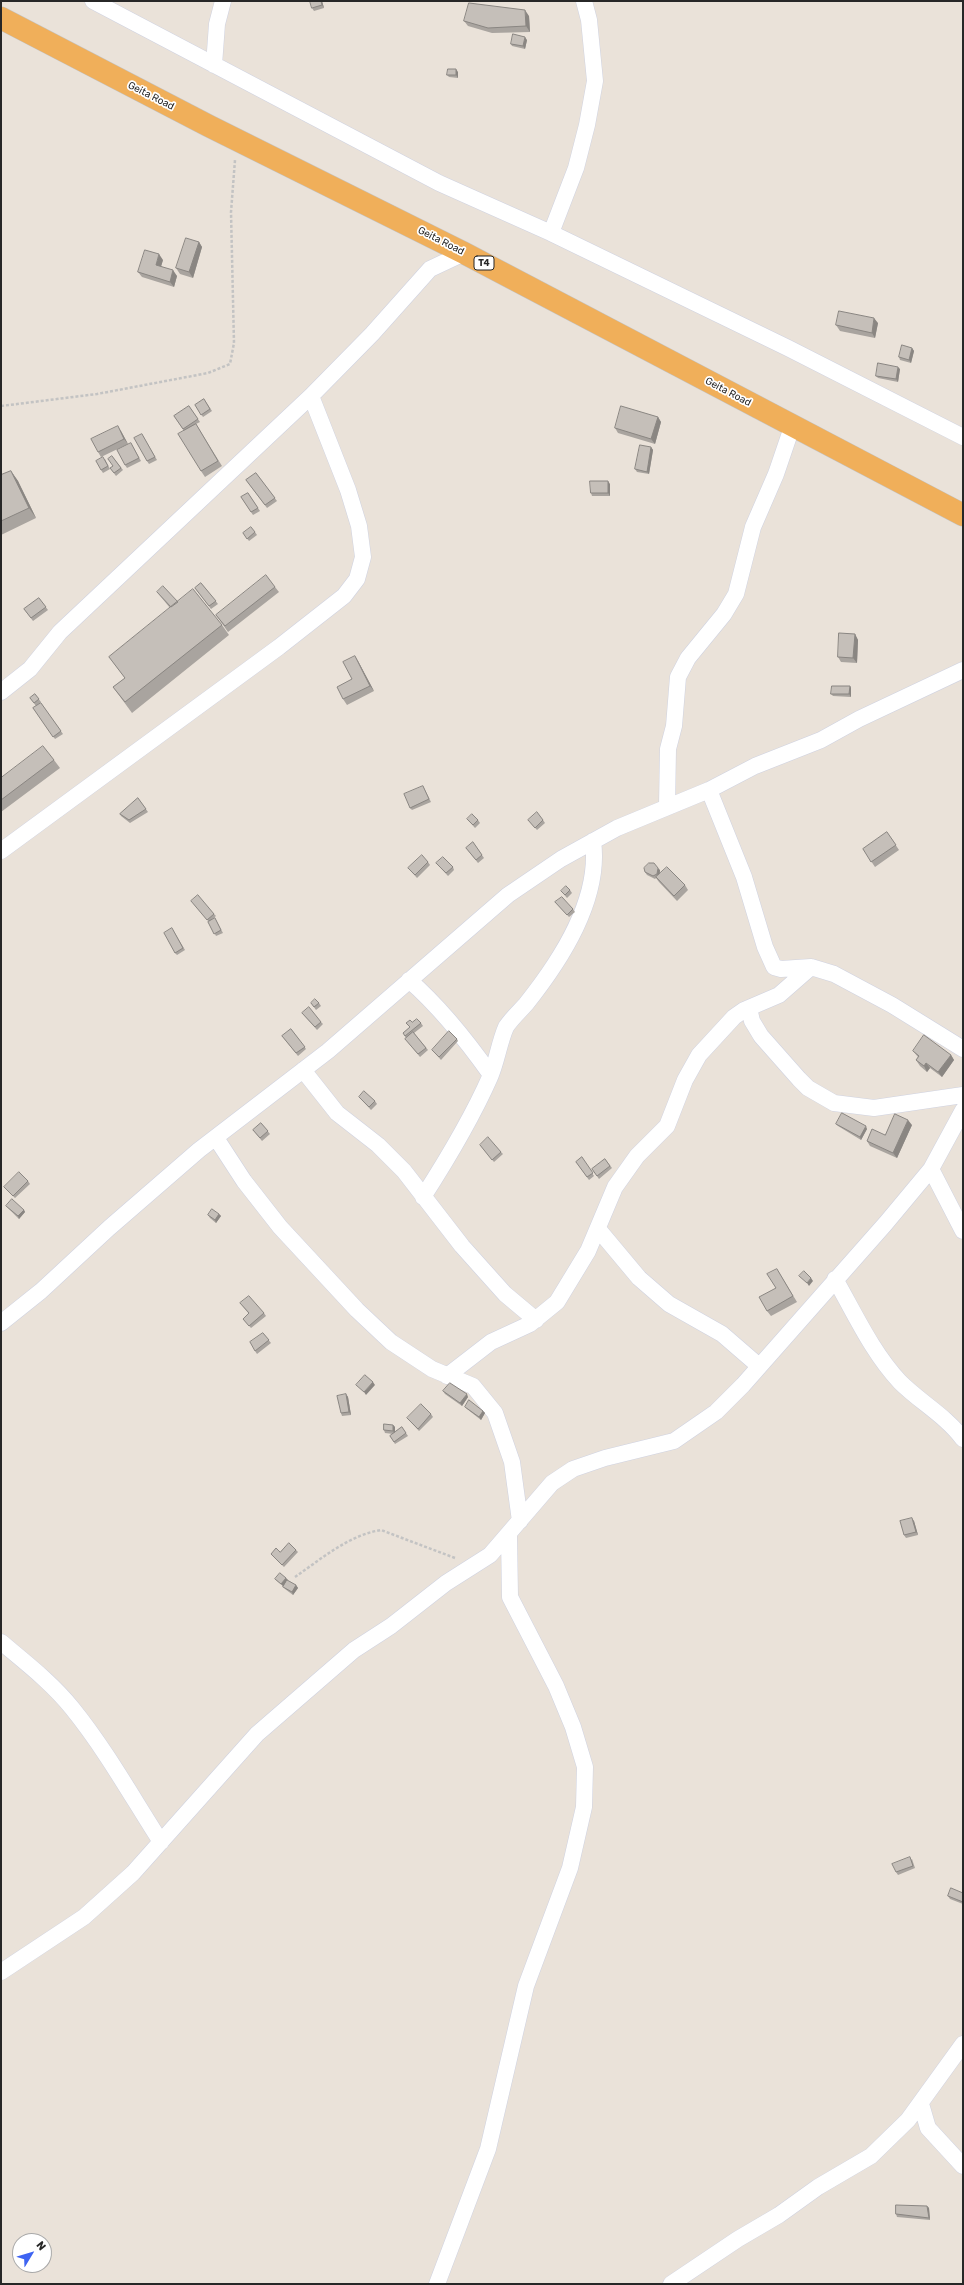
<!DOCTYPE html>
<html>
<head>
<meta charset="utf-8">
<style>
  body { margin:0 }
  #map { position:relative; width:964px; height:2285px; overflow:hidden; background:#eae2d9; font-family:Rubik,sans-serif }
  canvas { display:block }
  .frame { position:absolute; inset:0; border:2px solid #272727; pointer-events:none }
  .north { position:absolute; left:12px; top:2233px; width:40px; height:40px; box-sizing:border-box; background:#fff; border:1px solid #a9a9a9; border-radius:50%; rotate:52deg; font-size:11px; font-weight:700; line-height:16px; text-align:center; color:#272727 }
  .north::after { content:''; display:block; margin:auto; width:14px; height:18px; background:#3e64f2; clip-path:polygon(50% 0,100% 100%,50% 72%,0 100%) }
</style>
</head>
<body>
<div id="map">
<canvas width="964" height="2285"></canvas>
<div class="frame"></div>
<div class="north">N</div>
</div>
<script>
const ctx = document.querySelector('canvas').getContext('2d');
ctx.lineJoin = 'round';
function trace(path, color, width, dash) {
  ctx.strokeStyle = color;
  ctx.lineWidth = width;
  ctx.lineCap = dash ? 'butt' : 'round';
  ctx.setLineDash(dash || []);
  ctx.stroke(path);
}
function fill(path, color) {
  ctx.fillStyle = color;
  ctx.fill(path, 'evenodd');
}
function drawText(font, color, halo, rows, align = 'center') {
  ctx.font = font + ' Rubik,sans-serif';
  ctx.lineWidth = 3.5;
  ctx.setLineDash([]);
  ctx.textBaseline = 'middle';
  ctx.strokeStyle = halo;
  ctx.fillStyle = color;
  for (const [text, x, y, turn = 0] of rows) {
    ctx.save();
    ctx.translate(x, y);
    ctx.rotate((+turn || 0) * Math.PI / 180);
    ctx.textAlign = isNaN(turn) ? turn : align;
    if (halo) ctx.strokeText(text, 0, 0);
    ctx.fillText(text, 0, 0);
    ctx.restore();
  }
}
const minor = new Path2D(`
  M93 1 439 183 551 233 788 348 963 437
  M214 65 217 24 223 1
  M551 233 576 168 587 125 595 81 589 20 584 1
  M1 692 30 669 60 632 311 396 372 334 430 269 464 253
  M709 790 744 877 765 947 774 967 781 969 811 967 834 974 892 1005 963 1049
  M667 806 668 749 674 726 678 677 688 658 724 614 736 594 753 527 776 474 791 430H800
  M1 851 279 647 344 596 357 579 363 557 359 526 348 490 311 396
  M409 980C441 1008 467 1041 491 1075
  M749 1008 752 1021 761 1036 799 1079 808 1088 834 1103 874 1108 963 1095
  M303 1070 337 1113 378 1145 404 1171 462 1246 505 1294 536 1320
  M216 1138 244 1181 280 1227 357 1310 391 1342 432 1369 473 1386 495 1413 512 1462 520 1521
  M931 1169 963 1231
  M423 1197C448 1158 472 1118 490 1077 497 1061 499 1043 506 1027 512 1018 519 1012 526 1004 561 960 601 899 593 841
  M598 1229 639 1278 669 1304 722 1334 759 1366
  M835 1279C855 1314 872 1352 900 1382 920 1402 946 1416 963 1439
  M1 1323 41 1291 109 1228 199 1150 328 1051 508 895 561 859 617 828 709 790 755 766 821 740 859 719 963 670
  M447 1376 491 1342 530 1324 557 1302 588 1251 615 1187 637 1156 667 1126 685 1080 699 1055 734 1017 744 1010 779 995 811 967
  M1 1642C26 1663 52 1683 72 1708 106 1750 132 1797 161 1842
  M1 1972 84 1917 133 1873 257 1734 354 1650 391 1626 446 1583 490 1555 552 1483 573 1469 605 1458 674 1441 716 1412 743 1385 886 1223 931 1169 963 1110
  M921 2104 928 2128 963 2166
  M437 2284 488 2149 526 1986 570 1868 584 1807 585 1767 573 1727 556 1686 510 1597 509 1536
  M671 2284 738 2239 779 2215 818 2187 871 2156 908 2120 963 2044`);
const trunk = new Path2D(`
  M1 18 209 126 464 253 963 515`);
trace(minor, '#cfd2e0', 17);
trace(trunk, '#c3c3c3', 23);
trace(new Path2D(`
  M1 406 97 394 208 373 230 364 234 343 231 212 235 160
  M295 1577C321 1559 349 1535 381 1530L455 1558`), '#c3c3c3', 2.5, [3, 2]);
trace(minor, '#fff', 16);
trace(trunk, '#f0af5a', 22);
fill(new Path2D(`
  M322 1 324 8 314 11 312 8Z
  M529 16 530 32 492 33 468 26 464 21Z
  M527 40 525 49 512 46 511 44Z
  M458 72V78L449 77 447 75Z
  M199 242 202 247 193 278 180 274 176 268Z
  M163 260 161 266 177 276 174 287 142 277 138 272Z
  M878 323 875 338 840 331 836 325Z
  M912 348 914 351 911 363 900 360 899 357Z
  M900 369 898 382 878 378 876 376Z
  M204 399 212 411 203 417 195 405Z
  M189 406 200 422 196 424 222 466 205 477 201 471 184 431 174 416Z
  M658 417 661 422 655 444 618 433 615 428Z
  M121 431 128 444 101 457 98 452Z
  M142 434 157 460 149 464 147 461Z
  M131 443 141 461 127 468 125 465Z
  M651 447 653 450 649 474 637 472 635 469Z
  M112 456 123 470 116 476 110 468 113 466Z
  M105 459 110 469 103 473 101 470Z
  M11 471 18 481 36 518 1 535V475Z
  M256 473 277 501 267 508 246 480Z
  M610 484V496H592L591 493Z
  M248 493 260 511 253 515 241 497Z
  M255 532 257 535 249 541 243 533Z
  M201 583 218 604 211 609 195 588Z
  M275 587 279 592 228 632 216 615Z
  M157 592 178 602 222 625 229 635 132 713 113 687 125 678 109 657 170 608Z
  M39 598 48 610 33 621 24 609Z
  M855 634 858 640 857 663 841 662 838 657Z
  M355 656 358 661 374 691 347 705 343 699 352 679Z
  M850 686 851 688V697L833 696 831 694Z
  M35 694 41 702 36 706 30 698Z
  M41 703 63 734 55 739 33 708Z
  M54 760 60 768 1 812V778Z
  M423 786 431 802 412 810 410 808Z
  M138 798 148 812 130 823 121 816 120 814Z
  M467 819 478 820 480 823 475 828Z
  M528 820H543L545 823 537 830Z
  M887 832 899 850 875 867 863 849Z
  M473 842 484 858 478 863 466 848Z
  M428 862 430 865 417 878 408 868Z
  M436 863 453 867 454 870 448 876Z
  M660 870V873L685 885 688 890 677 901 659 882 656 878 655 879 647 875 645 872Z
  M570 890 572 893 567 898 561 891Z
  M555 902 573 909 575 912 569 917Z
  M193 903 214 914 216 916 211 920 215 918 223 933 216 936 209 922Z
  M172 928 185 950 177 955 175 953Z
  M311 1003H319L321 1006 316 1010Z
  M302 1013 321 1022 323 1024 317 1030Z
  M412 1022 421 1023 423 1026 414 1033 428 1050 420 1057 407 1041 405 1039 406 1038 403 1033 410 1027 406 1023Z
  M291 1029 306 1049 298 1056 282 1036Z
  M457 1039 458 1041 441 1060 432 1050Z
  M913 1051 951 1055 954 1060 942 1077 930 1068 927 1072 920 1066 916 1060 918 1057Z
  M359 1097 375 1101 377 1104 371 1110Z
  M261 1123 270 1134 262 1141 253 1130Z
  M836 1124 867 1129 861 1140 838 1126Z
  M912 1125 897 1158 870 1146 867 1141Z
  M480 1145 501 1152 503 1154 494 1162Z
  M582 1157 594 1176 589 1180 576 1162Z
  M605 1159 612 1168 599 1179 592 1169Z
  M28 1181 30 1184 15 1198 4 1187Z
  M6 1206 24 1210 25 1212 19 1219Z
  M219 1214 221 1216 216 1223 210 1218 208 1215Z
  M777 1269 797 1302 771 1316 767 1311 776 1288Z
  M240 1303 264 1313 266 1316 251 1328 243 1319 249 1314Z
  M263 1333 271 1343 257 1354 255 1351Z
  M443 1391 468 1397 462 1406 445 1394Z
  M346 1394 348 1397 351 1415 342 1416 341 1413Z
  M465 1407 483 1411 485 1413 481 1420 467 1409Z
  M431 1414 433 1417 419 1431 407 1418Z
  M393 1425 395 1427V1432L402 1427 408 1436 395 1444 390 1436 393 1434 385 1433 384 1430Z
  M914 1521 918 1535 906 1538 904 1535Z
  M296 1550 298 1552 284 1567 271 1554Z
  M286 1578 287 1580 296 1585 298 1588 293 1595 285 1589 283 1586 277 1581 275 1579Z
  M912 1859 915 1868 898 1875 896 1872Z
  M963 1893V1904L950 1899 948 1896Z
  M927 2206 929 2208 930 2220 897 2217 896 2214Z`), '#a9a49f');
fill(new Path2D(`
  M321 1H322L324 8 322 5Z
  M525 10 529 16 530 32 526 26Z
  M525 37 527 40 525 49 523 46Z
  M456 69 458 72V78L456 75Z
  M199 242 202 247 193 278 189 272Z
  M159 254 163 260 160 270 156 265Z
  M173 270 177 276 174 287 170 282Z
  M874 318 878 323 875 338 872 333Z
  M912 348 914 351 911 363 909 360Z
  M898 367 900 369 898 382 896 379Z
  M658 417 661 422 655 444 651 439Z
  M118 426 121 431 128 444 124 439Z
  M651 447 653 450 649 474 647 472Z
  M11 471 18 481 36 518 29 508Z
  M608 481 610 484V496L608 493Z
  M855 634 858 640 857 663 853 658Z
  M355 656 358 661 374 691 370 686Z
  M850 686 851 688V697L849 694Z
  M658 868 660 870 659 877 657 874Z
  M951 1055 954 1060 942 1077 938 1072Z
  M926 1063 930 1068 927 1072 924 1066Z
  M908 1120 912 1125 897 1158 893 1153Z
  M866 1126 867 1129 861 1140 860 1137Z
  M24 1210 25 1212 19 1219 18 1216Z
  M219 1214 221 1216 216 1223 215 1220Z
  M811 1278 813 1281 809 1286 807 1283Z
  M373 1382 375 1385 366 1395 364 1392Z
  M346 1394 348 1397 351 1415 349 1412Z
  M467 1394 468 1397 462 1406 460 1403Z
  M483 1411 485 1413 481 1420 479 1417Z
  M393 1425 395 1427V1434L393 1431Z
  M912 1518 914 1521 918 1535 916 1532Z
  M286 1578 288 1580 283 1586 281 1584Z
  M296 1585 298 1588 293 1595 292 1592Z
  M927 2206 929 2208 930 2220 929 2218Z`), '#8a8682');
const building = new Path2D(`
  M310 1H321L322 5 312 8Z
  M469 3 525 10 526 26 488 28 464 21Z
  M513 34 525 37 523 46 511 44Z
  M448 69H456V75H447Z
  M186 238 199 242 189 272 176 268Z
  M145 250 159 254 156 265 173 270 170 282 138 272Z
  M839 311 874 318 872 333 836 325Z
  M902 345 912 348 909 360 899 357Z
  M878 363 898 367 896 379 876 376Z
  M204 399 210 409 201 415 195 405Z
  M189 406 198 419 183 429 174 416Z
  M621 406 658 417 651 439 615 428Z
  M196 424 218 461 201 471 178 434Z
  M118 426 124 439 98 452 91 439Z
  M142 434 155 457 147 461 134 438Z
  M131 443 139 458 125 465 117 450Z
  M640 445 651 447 647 472 635 469Z
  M112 456 121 468 114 473 110 468 113 466 108 459Z
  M103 457 108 466 101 470 96 461Z
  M11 471 29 508 1 521V475Z
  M256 473 275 498 265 505 246 480Z
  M590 481H608V493H591Z
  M248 493 258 508 251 512 241 497Z
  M251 527 255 532 247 539 243 533Z
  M266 575 275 587 225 626 216 615Z
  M201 583 216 601 209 606 195 588Z
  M163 586 178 602 171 607 157 592Z
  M193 589 222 625 125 702 113 687 125 678 109 657Z
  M39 598 46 607 31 618 24 609Z
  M839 633 855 634 853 658 838 657Z
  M355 656 370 686 343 699 337 687 352 679 343 662Z
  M832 686H850L849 694H831Z
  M35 694 39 699 34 703 30 698Z
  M41 703 61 731 53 737 33 708Z
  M43 746 54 760 1 800V778Z
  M423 786 429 799 410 808 404 794Z
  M138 798 146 809 129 820 120 814Z
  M537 812 543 820 535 828 528 820Z
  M472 814 478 820 473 825 467 819Z
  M887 832 896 845 871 862 863 849Z
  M473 842 482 855 476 860 466 848Z
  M422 855 428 862 415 875 408 868Z
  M443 857 453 867 446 873 436 863Z
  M649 863H654L658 868 657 874 653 876 645 872 644 868Z
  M667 867 685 885 674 896 656 877Z
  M566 886 570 890 565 895 561 891Z
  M198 895 214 914 207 920 191 901Z
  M562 897 573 909 567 915 555 902Z
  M215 918 221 930 214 934 208 922Z
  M172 928 183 948 175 953 164 933Z
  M315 999 319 1003 314 1007 311 1003Z
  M309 1007 321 1022 315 1027 302 1013Z
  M417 1019 421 1023 405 1036 403 1033 410 1027 406 1023 410 1020 412 1022Z
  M291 1029 305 1047 296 1053 282 1036Z
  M449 1031 457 1039 439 1057 432 1050Z
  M413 1032 426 1048 418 1054 405 1039Z
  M924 1035 951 1055 938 1072 926 1063 924 1066 916 1060 919 1056 913 1051Z
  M364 1091 375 1101 369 1107 359 1097Z
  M842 1113 866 1126 860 1137 836 1124Z
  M895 1114 908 1120 893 1153 867 1141 872 1129 885 1135Z
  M261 1123 268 1131 260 1138 253 1130Z
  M488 1137 501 1152 492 1160 480 1145Z
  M582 1157 593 1173 587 1177 576 1162Z
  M605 1159 610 1166 597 1176 592 1169Z
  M19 1172 28 1181 13 1196 4 1187Z
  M12 1199 24 1210 18 1216 6 1206Z
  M212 1209 219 1214 215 1220 208 1215Z
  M777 1269 793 1296 767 1311 759 1297 776 1288 767 1274Z
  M804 1271 811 1278 807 1283 799 1276Z
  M249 1296 264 1313 249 1326 243 1319 249 1313 240 1303Z
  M263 1333 269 1340 255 1351 250 1342Z
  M365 1375 373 1382 364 1392 356 1385Z
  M450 1383 467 1394 460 1403 443 1391Z
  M346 1394 349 1412 341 1413 337 1396Z
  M469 1400 483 1411 479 1417 465 1407Z
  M421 1404 431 1414 418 1429 407 1418Z
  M384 1424 393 1425V1431L384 1430Z
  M402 1427 406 1433 394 1442 390 1436Z
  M912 1518 916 1532 904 1535 900 1521Z
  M289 1543 296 1550 282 1565 271 1554 276 1548 280 1552Z
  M280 1573 286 1578 281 1584 275 1579Z
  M287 1580 296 1585 292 1592 283 1587Z
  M910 1857 913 1866 896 1872 892 1864Z
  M951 1888 963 1893V1902L948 1896Z
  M896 2205 927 2206 929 2218 896 2214Z`);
fill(building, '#c5bfb9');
trace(building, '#8a8682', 1);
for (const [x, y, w] of [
  [484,263,20]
]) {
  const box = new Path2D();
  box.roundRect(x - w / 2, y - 7, w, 14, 3);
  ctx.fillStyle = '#fff';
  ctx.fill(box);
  trace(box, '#272727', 1);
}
drawText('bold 9px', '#272727', null, [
  ["T4",484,263]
]);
drawText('10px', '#272727', '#fff', [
  ["Geita Road",151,96,27],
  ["Geita Road",441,241,27],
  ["Geita Road",728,392,28]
]);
</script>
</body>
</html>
